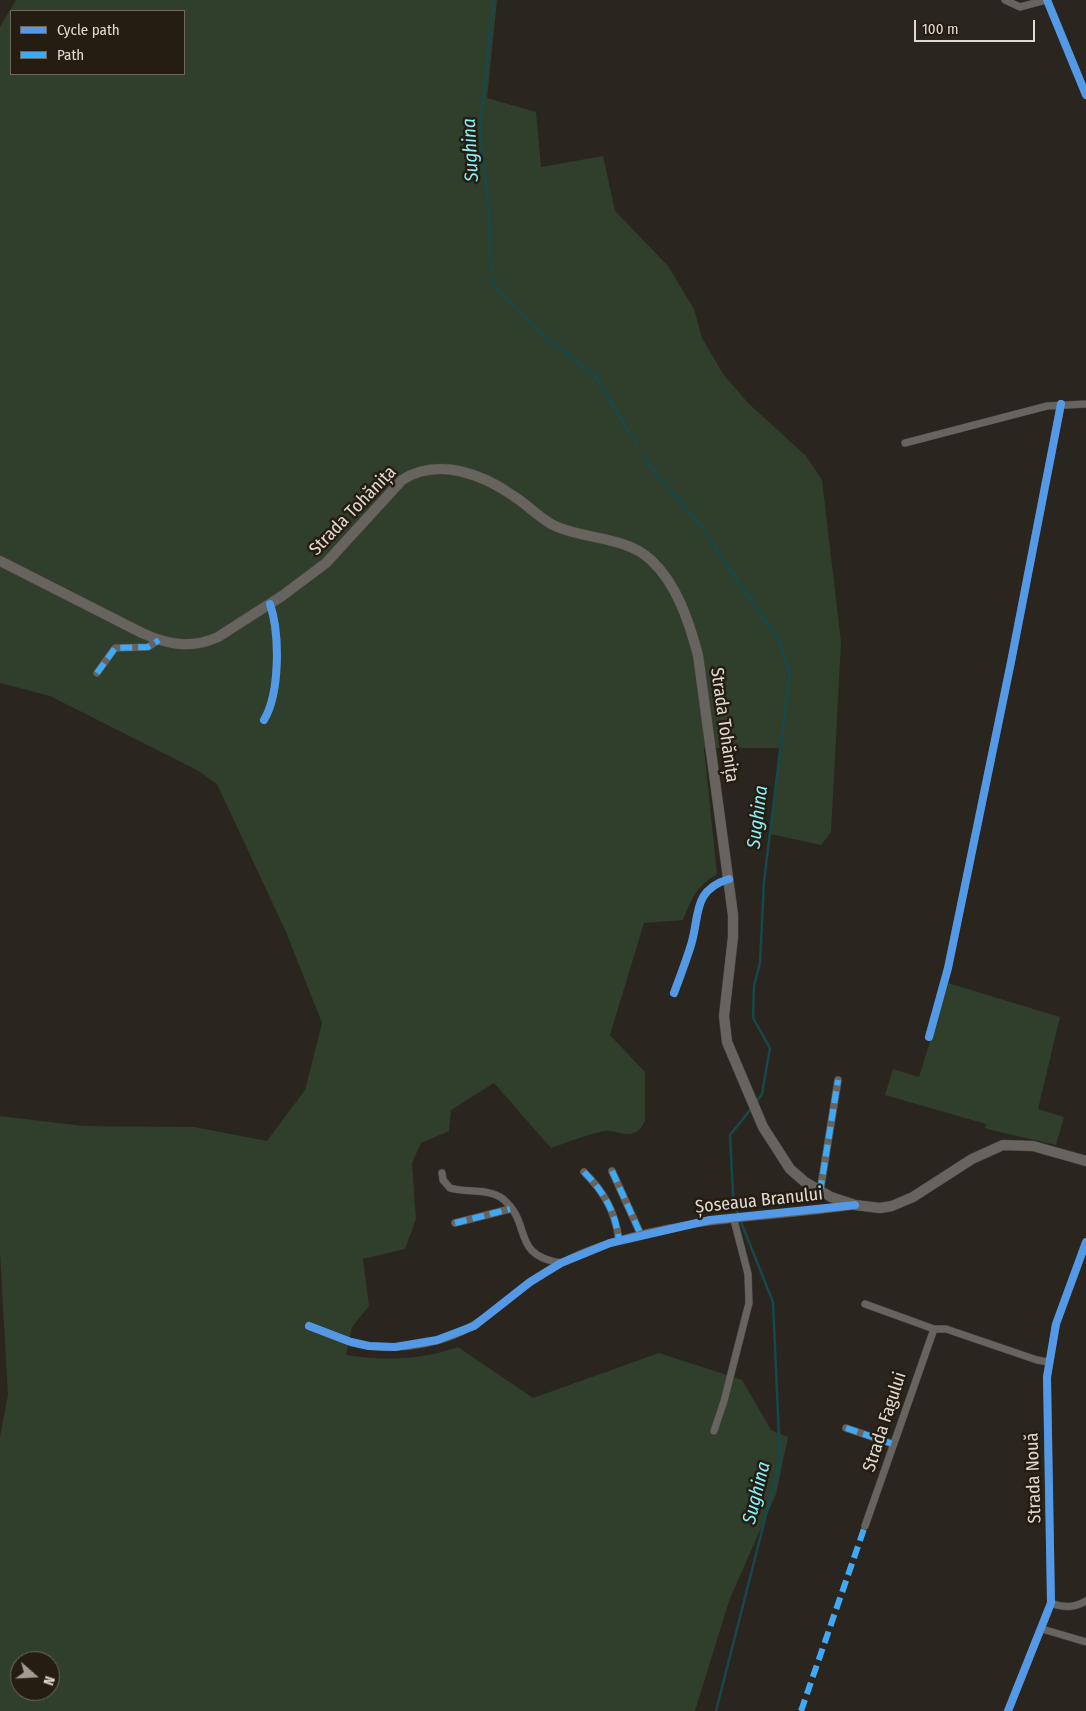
<!DOCTYPE html>
<html>
<head>
<meta charset="utf-8">
<style>
  body { margin:0 }
  #map { position:relative; width:1086px; height:1711px; overflow:hidden; background:#2b2520; font-family:"Fira Sans Condensed",sans-serif }
  canvas { display:block }
  .legend { position:absolute; left:10px; top:10px; width:175px; height:65px; box-sizing:border-box; background:#251c12; border:1px solid #706860; margin:0; padding:6px 9px; list-style:none; font-size:15px; color:#e0dad4 }
  .legend li { display:flex; align-items:center; gap:10px; height:25px }
  .legend b { width:25px; border:1px solid #706860 }
  .north { position:absolute; left:10px; top:1651px; width:50px; height:50px; box-sizing:border-box; background:#251c12; border:1px solid #706860; border-radius:50%; rotate:109deg; font-size:14px; font-weight:700; line-height:20px; text-align:center; color:#e0dad4 }
  .north::after { content:''; display:block; margin:auto; width:18px; height:22px; background:#a19b95; clip-path:polygon(50% 0,100% 100%,50% 72%,0 100%) }
  .scale { position:absolute; left:914px; top:20px; width:121px; height:22px; box-sizing:border-box; border:2px solid #e0dad4; border-top:0; padding-left:6px; font-size:15px; line-height:18px; white-space:nowrap; color:#e0dad4; -webkit-text-stroke:4px #251c12; paint-order:stroke }
</style>
</head>
<body>
<div id="map">
<canvas width="1086" height="1711"></canvas>
<ul class="legend">
<li><b style="height:6px;background:#5399e6"></b>Cycle path</li>
<li><b style="height:6px;background:#3fa9f5"></b>Path</li>
</ul>
<div class="north">N</div>
<div class="scale">100 m</div>
</div>
<script>
const ctx = document.querySelector('canvas').getContext('2d');
ctx.lineJoin = 'round';
function fill(path, color) {
  ctx.fillStyle = color;
  ctx.fill(path, 'evenodd');
}
function trace(path, color, width, dash) {
  ctx.strokeStyle = color;
  ctx.lineWidth = width;
  ctx.lineCap = dash ? 'butt' : 'round';
  ctx.setLineDash(dash || []);
  ctx.stroke(path);
}
function drawText(font, color, halo, rows, align = 'center') {
  ctx.font = font + ' "Fira Sans Condensed",sans-serif';
  ctx.lineWidth = 5;
  ctx.setLineDash([]);
  ctx.textBaseline = 'middle';
  ctx.strokeStyle = halo;
  ctx.fillStyle = color;
  for (const [text, x, y, turn = 0] of rows) {
    ctx.save();
    ctx.translate(x, y);
    ctx.rotate((+turn || 0) * Math.PI / 180);
    ctx.textAlign = isNaN(turn) ? turn : align;
    if (halo) ctx.strokeText(text, 0, 0);
    ctx.fillText(text, 0, 0);
    ctx.restore();
  }
}
fill(new Path2D(`
  M16 0H497L487 98 536 112 541 167 603 156 615 211 668 266 694 309 702 338 723 374 748 403 806 456 822 480 841 642 831 832 821 845 770 834 779 748H704L717 874C696 887 692 898 683 920L644 923 610 1035 645 1072V1121C633 1145 617 1128 604 1131 586 1135 568 1142 551 1148L494 1083 451 1110 449 1131 421 1143 412 1163 416 1219 405 1249 363 1259 369 1306 352 1327 346 1355C384 1361 422 1360 458 1347L533 1398 659 1353 742 1380 771 1430 788 1437 776 1494 729 1601 695 1711H0V1437L8 1395 0 1251V1116L83 1126 194 1127 267 1141 305 1090 322 1023 286 932 217 784 197 770 50 696 0 683V27ZM11 11H184V74H11ZM20 1661H50V1691H20Z
  M948 983 1060 1017 1038 1109 1064 1117 1056 1145 991 1130 985 1128 986 1124 885 1095 893 1069 919 1077Z`), '#2f3f2c');
trace(new Path2D(`
  M491 270 489 212 480 133 493 0
  M491 277 492 283 536 329 596 377 637 445
  M642 454C662 489 699 514 717 551L778 639 790 672 764 881 760 963 754 986 753 1018 770 1048 762 1094 756 1102
  M738 1214 733 1194 730 1135 751 1109
  M716 1711 780 1460 773 1302 741 1222`), '#17484d', 2.5);
const minor = new Path2D(`
  M1005 0 1020 7 1046 0
  M1047 0 1086 95
  M905 443 1047 406 1086 404
  M97 673 115 648 148 647 159 640
  M264 720C280 693 280 634 270 604
  M674 993C680 977 686 961 691 945 700 916 692 890 729 879
  M929 1037 948 968 1011 662 1061 404
  M612 1171 641 1235
  M584 1172C604 1192 615 1211 619 1240
  M442 1173 443 1180 450 1188C465 1193 489 1188 503 1199 533 1224 510 1255 561 1263
  M820 1192 838 1080
  M455 1223 510 1209
  M865 1304 934 1329H946L1037 1360 1048 1362
  M309 1326C328 1333 349 1344 370 1346 403 1350 447 1343 475 1324 494 1312 511 1296 529 1283 554 1265 581 1252 610 1243 689 1217 772 1218 852 1206
  M846 1428 893 1444
  M714 1431 724 1401 749 1303 748 1274 734 1220
  M865 1526 934 1329
  M1051 1603C1064 1608 1074 1608 1086 1601
  M1042 1629 1086 1642
  M1008 1711 1051 1603 1047 1377 1056 1324 1086 1242`);
const secondary = new Path2D(`
  M0 561 142 633C168 645 192 649 218 637L282 596 326 563 402 480C438 457 483 474 515 497 529 506 540 519 555 526 586 540 625 536 651 560 677 584 689 622 698 655L733 915V937L724 1016 727 1042 763 1127 790 1169 805 1182 831 1197 855 1205 880 1208 892 1206 913 1197 972 1159 1003 1145 1033 1146 1086 1161`);
trace(minor, '#48433f', 8);
trace(secondary, '#48433f', 11);
trace(minor, '#67635e', 7);
trace(secondary, '#67635e', 10);
trace(new Path2D(`
  M97 673 115 648 148 647 159 640
  M612 1171 641 1235
  M584 1172C604 1192 615 1211 619 1240
  M820 1192 838 1080
  M455 1223 510 1209
  M846 1428 893 1444
  M801 1711 865 1526`), '#3fa9f5', 6, [12, 6]);
trace(new Path2D(`
  M1047 0 1086 95
  M264 720C280 693 280 634 270 604
  M674 993C680 977 686 961 691 945 700 916 692 890 729 879
  M929 1037 948 968 1011 662 1061 404
  M309 1326 351 1342 369 1346 395 1347 437 1340 474 1326 530 1282 561 1263 610 1243 710 1220 855 1205
  M1008 1711 1051 1603 1047 1377 1056 1324 1086 1242`), '#5399e6', 8);
drawText('18px', '#e0dad4', '#251c12', [
  ["Strada Tohănița",353,511,-46],
  ["Strada Tohănița",724,725,82],
  ["Șoseaua Branului",759,1201,-6],
  ["Strada Fagului",885,1422,-72],
  ["Strada Nouă",1034,1478,-92]
]);
drawText('italic 19px', '#87f1fc', '#251c12', [
  ["Sughina",471,150,-93],
  ["Sughina",758,817,-83],
  ["Sughina",757,1493,-76]
]);
</script>
</body>
</html>
